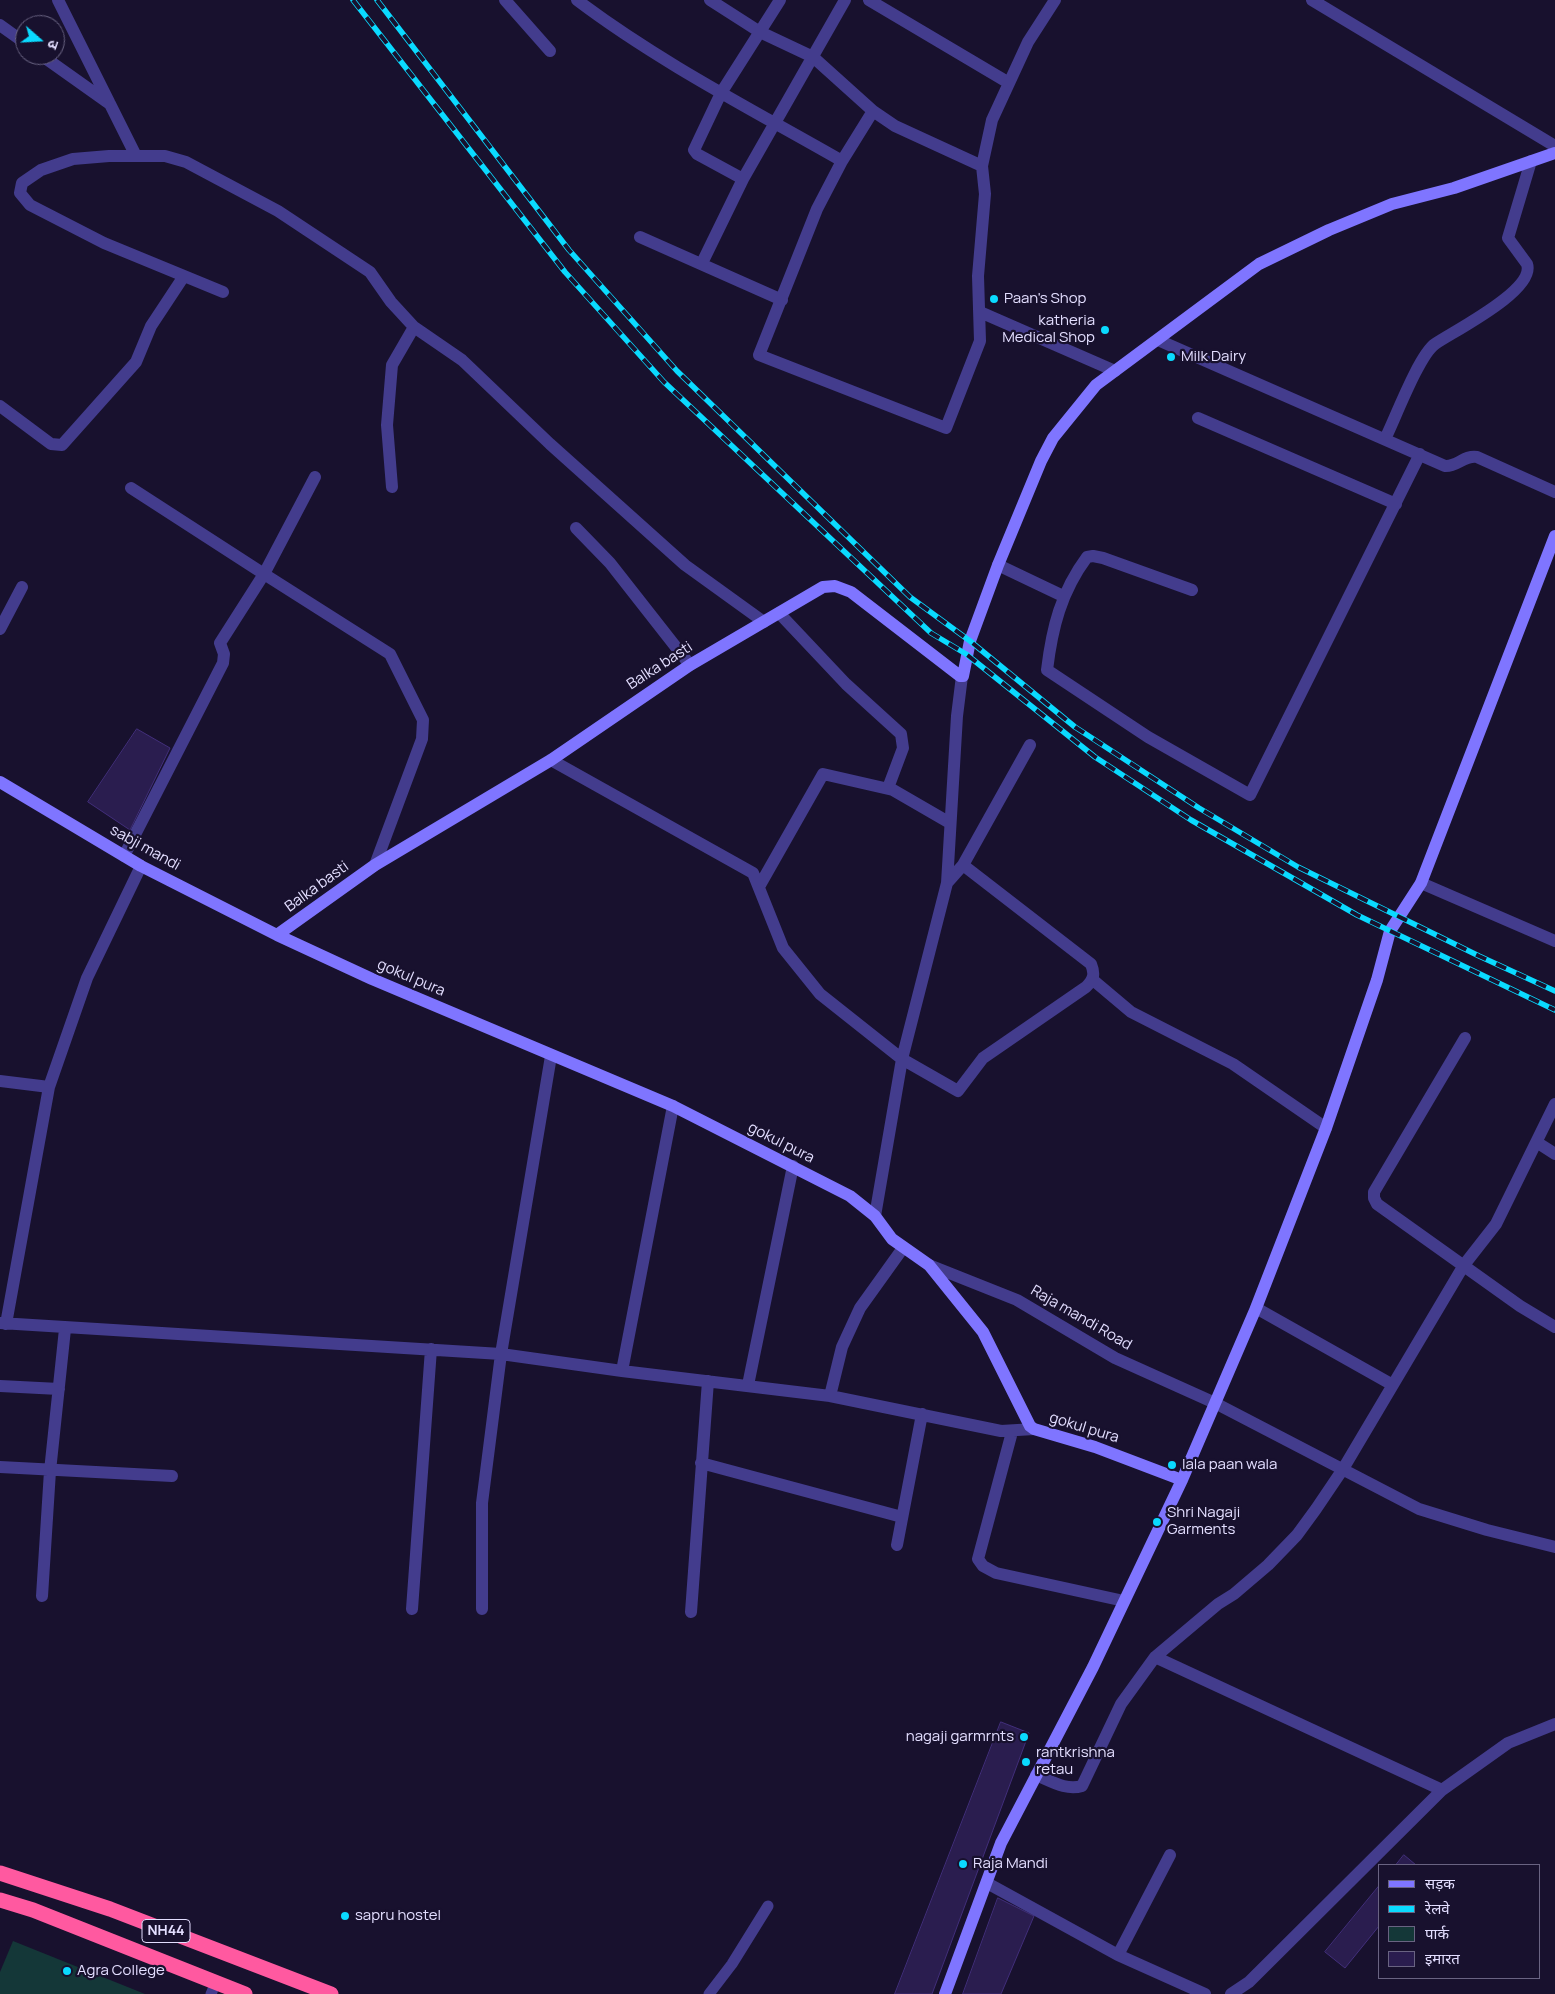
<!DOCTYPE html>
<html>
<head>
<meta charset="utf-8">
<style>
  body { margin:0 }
  #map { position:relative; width:1555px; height:1994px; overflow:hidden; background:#18112e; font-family:Manrope,"Noto Sans Devanagari",sans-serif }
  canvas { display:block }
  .legend { position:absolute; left:1378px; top:1864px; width:162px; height:115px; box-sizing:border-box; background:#18112e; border:1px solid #696382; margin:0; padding:6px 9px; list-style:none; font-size:15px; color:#e3deff }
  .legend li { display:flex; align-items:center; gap:10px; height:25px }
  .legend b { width:25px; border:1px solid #696382 }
  .north { position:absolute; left:15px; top:15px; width:50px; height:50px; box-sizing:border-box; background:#18112e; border:1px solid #696382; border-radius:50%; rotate:109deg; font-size:14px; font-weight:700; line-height:20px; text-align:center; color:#e3deff }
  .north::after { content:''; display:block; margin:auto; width:18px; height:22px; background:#0adaff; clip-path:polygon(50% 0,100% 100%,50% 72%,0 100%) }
</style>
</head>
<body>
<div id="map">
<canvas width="1555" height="1994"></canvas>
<ul class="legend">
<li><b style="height:6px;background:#7f75ff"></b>सड़क</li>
<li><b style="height:6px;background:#0adaff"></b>रेलवे</li>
<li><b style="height:14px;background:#143738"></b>पार्क</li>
<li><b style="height:14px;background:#2a1d4f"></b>इमारत</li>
</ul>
<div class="north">उ</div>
</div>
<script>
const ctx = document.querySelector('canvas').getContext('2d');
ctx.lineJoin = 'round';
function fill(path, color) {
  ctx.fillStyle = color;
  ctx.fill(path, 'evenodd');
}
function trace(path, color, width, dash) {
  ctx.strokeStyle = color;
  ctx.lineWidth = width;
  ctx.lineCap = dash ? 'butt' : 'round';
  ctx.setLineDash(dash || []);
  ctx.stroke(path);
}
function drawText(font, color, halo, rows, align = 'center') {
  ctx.font = font + ' Manrope,sans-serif';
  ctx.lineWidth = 4.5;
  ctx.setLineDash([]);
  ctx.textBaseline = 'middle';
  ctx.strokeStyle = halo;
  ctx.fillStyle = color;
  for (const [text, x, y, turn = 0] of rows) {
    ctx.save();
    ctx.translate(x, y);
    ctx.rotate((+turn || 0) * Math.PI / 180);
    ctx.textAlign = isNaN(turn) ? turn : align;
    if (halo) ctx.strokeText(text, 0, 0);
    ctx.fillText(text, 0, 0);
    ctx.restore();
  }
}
fill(new Path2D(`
  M13 1941 145 1994H0V1972Z`), '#143738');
const building = new Path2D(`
  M137 729 170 748 130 830 88 802Z
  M1001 1722 1029 1733 932 1994H895Z
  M1404 1855 1416 1865H1396Z
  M1379 1886V1926L1345 1968 1325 1952Z
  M998 1898 1034 1916 1001 1994H963Z`);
fill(building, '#2a1d4f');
trace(building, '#422f7b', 1);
trace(new Path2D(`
  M211 1994 216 1982
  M709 1994 732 1964 768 1906`), '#433c8d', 11);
trace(new Path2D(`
  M58 0 109 102
  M505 0 550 51
  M577 0C659 62 753 110 842 161
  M710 0 760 32 813 57 873 111 842 161 817 209 759 355 946 428 980 341 978 276 985 194 982 166 992 120 1028 42 1055 0
  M869 0 1009 83
  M1312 0 1555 146
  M0 25 25 43
  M41 55 110 104 136 156
  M873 111 895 126 982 166
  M743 179 697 154 694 150 721 93 780 0
  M640 237 782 300
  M702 263 743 179 845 0
  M223 292 104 243 30 205 20 193 22 183 41 170 73 159 109 156H165L186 162 278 211 370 272 391 302 414 327 462 360 550 444 685 565 764 622
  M980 312 1115 371
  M1158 340 1445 466C1457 467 1464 455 1477 457L1555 492
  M0 406 51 444 62 445 136 362 151 326 184 276
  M1198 418 1396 504
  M1385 439C1395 419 1419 355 1435 344 1454 331 1536 290 1527 264L1508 238 1531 161
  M392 487 387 425 392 365 414 327
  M131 488 264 574 315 477
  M576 528 610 563 690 665
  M998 565 1063 596
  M1192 590 1103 558 1093 556 1087 557C1061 592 1052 628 1047 670L1148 737 1250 795 1420 454
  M779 613 846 684 901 734 903 748 888 788
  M0 629 22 587
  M551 760 753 873 783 948 820 994 902 1059 958 1091 983 1058 1086 987C1094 979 1095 974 1091 964L963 865
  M124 856 223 663 224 654 220 643 264 574 390 654 423 720 422 739 375 865
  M947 883 963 865 1030 745
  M1421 883 1555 941
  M760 885 823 774 893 790 950 823
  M1093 980 1131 1012 1233 1064 1326 1128
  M1465 1038 1374 1192V1198L1377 1204 1520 1306 1555 1327
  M0 1081 49 1087
  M1538 1143 1555 1154
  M875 1216 902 1059 947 883 957 716 962 676
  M929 1265 1017 1300 1115 1358 1215 1403 1419 1509 1487 1530 1555 1547
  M1256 1308 1391 1384
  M0 1323 501 1354 622 1371 830 1396 1001 1431 1034 1429
  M6 1324 49 1087 87 978 141 866
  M622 1371 673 1106
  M748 1385 793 1166
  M0 1386 59 1389
  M830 1396 842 1347 860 1308 903 1248
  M1012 1432 978 1559 983 1566 996 1573 1124 1601
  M701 1463 902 1517
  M0 1467 172 1476
  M897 1545 922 1414
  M42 1596 50 1471 65 1329
  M412 1609 431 1349
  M482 1609V1503L501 1354 551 1056
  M691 1612 708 1381
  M1155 1657 1442 1790
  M1036 1775C1051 1781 1066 1791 1082 1786L1121 1704 1155 1657 1218 1604 1234 1594 1268 1565 1297 1535 1316 1509 1343 1469 1464 1265 1496 1224 1555 1104
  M987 1883 1118 1955 1205 1994
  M1118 1955 1170 1855
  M1231 1994 1249 1982 1442 1790 1508 1743 1555 1724`), '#433c8d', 12);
trace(new Path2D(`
  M0 782 141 866 277 935 372 979 673 1106 850 1196 875 1216 892 1239 929 1265 983 1332 1030 1426 1034 1429 1095 1447 1182 1480
  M277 935 375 865 551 760 690 665 823 587 835 586 851 592 960 676H963L970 641 998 565 1041 461 1053 438 1096 385 1259 264 1329 230 1392 204 1454 188 1555 153
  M945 1994 1001 1843 1093 1667 1182 1480 1256 1308 1326 1128 1377 980 1390 931 1421 883 1555 536`), '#7f75ff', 12);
trace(new Path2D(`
  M0 1873 110 1909 331 1994
  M0 1900 33 1910 245 1994`), '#ff59a0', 15);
const rail = new Path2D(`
  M353 0 565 272 664 382 931 633 966 654 1095 757 1191 820 1357 915 1555 1010
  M377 0 569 250 677 371 910 597 970 641 1075 727 1199 808 1298 867 1479 956 1555 991`);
trace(rail, '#0adaff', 5.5);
trace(rail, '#18112e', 4, [11]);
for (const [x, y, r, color] of [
  [994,299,5,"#0adaff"],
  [1105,330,5,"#0adaff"],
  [1171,357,5,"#0adaff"],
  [1172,1465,5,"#0adaff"],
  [1157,1522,5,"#0adaff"],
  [1024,1737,5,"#0adaff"],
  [1026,1762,5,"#0adaff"],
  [963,1864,5,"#0adaff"],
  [345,1916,5,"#0adaff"],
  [67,1971,5,"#0adaff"]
]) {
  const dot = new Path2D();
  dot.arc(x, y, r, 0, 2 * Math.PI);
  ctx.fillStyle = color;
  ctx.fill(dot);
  trace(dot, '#18112e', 2);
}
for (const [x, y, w] of [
  [166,1931,48]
]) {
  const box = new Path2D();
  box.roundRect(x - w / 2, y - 11.5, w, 23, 4);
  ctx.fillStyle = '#18112e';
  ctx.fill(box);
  trace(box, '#e3deff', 1);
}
drawText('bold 14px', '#e3deff', null, [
  ["NH44",166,1931]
]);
drawText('15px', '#e3deff', '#18112e', [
  ["Paan's Shop",1004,299],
  ["katheria",1095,321,"right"],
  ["Medical Shop",1095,338,"right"],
  ["Milk Dairy",1181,357],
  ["lala paan wala",1182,1465],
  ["Shri Nagaji",1167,1513],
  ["Garments",1167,1530],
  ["nagaji garmrnts",1014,1737,"right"],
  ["rantkrishna",1036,1753],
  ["retau",1036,1770],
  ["Raja Mandi",973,1864],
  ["sapru hostel",355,1916],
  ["Agra College",77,1971]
], 'left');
drawText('15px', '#e3deff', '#18112e', [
  ["Balka basti",660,666,-33],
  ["sabji mandi",145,848,29],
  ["Balka basti",317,887,-36],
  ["gokul pura",411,978,23],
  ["gokul pura",781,1143,27],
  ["Raja mandi Road",1081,1318,30],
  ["gokul pura",1084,1428,17]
]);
</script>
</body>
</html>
